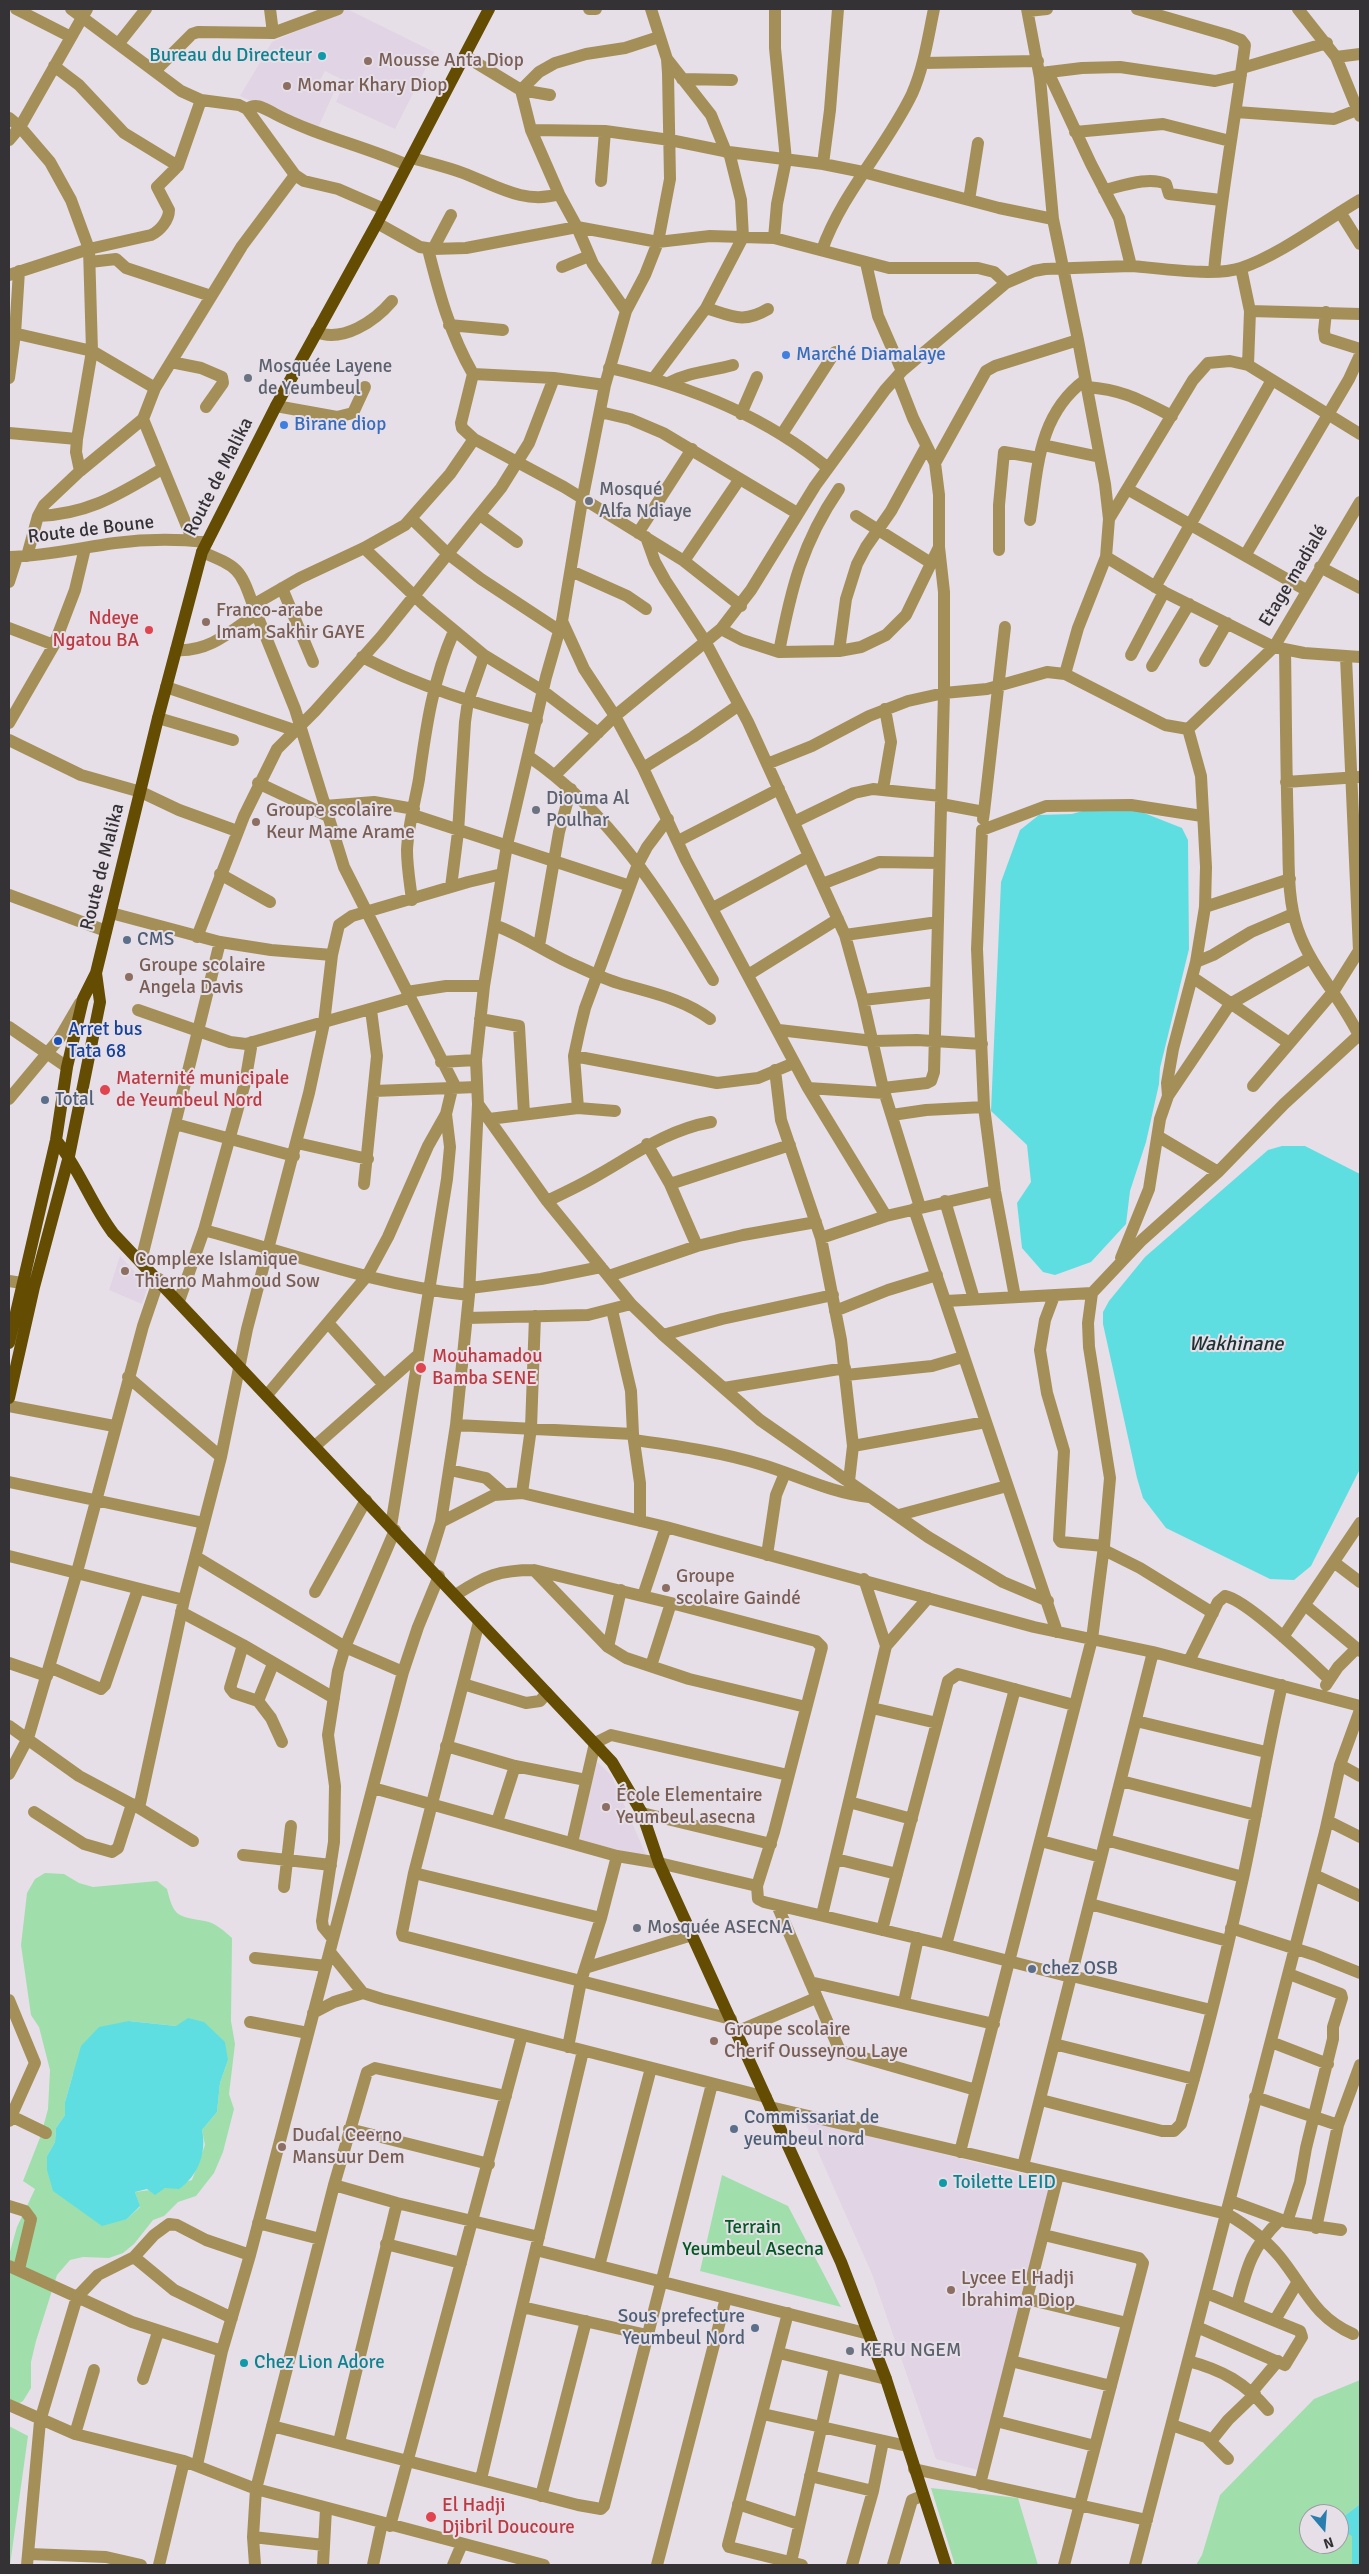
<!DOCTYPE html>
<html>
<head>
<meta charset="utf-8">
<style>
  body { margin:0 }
  #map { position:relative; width:1369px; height:2574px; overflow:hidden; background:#e6dfe8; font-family:Signika,sans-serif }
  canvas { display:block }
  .frame { position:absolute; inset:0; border:10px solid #353236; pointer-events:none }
  .north { position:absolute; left:1299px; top:2504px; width:50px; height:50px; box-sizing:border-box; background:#e6dfe8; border:1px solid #9f9aa1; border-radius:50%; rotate:162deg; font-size:14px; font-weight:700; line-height:20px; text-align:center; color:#353236 }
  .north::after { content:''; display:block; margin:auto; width:18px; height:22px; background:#2a7eae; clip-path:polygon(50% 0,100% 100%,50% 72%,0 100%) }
</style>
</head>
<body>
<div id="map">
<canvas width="1369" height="2574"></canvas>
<div class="frame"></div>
<div class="north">N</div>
</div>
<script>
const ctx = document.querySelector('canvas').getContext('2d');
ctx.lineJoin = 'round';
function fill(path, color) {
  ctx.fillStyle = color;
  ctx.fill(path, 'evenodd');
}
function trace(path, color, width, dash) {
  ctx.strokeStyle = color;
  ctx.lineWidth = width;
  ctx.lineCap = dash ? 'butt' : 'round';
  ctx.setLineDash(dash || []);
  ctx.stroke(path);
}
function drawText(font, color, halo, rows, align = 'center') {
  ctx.font = font + ' Signika,sans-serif';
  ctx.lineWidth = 4;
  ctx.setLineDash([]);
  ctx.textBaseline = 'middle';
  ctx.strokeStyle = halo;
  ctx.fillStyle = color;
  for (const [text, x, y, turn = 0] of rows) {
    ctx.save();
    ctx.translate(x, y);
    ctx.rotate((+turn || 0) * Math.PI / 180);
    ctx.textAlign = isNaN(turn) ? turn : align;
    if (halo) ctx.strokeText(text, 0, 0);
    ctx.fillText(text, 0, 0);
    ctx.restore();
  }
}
fill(new Path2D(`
  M347 9 434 52 395 129 336 102 345 81 325 71 319 82 335 90 317 130 240 96 272 42Z
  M120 1256 148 1286 142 1304 109 1290Z
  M597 1762 611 1775 647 1857 578 1840Z
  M803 2118 1052 2182 978 2470 936 2459 872 2274Z`), '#e1d4e4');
fill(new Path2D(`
  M45 1873 64 1874 79 1883 93 1887 157 1881 167 1889C174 1918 178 1916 205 1921 216 1923 224 1931 232 1938L231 2021 235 2044 229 2094 234 2109 223 2152 214 2173 196 2196 178 2202 164 2216 153 2220 134 2244 123 2253 109 2258 83 2257 70 2260 57 2275 36 2341 31 2362V2388L23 2401 15 2406 9 2401V2255L17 2227 35 2189 23 2181 41 2135 48 2109 50 2070 39 2027 31 2015 21 1945 27 1893 35 1879ZM129 2021 176 2026 228 2060 220 2083 217 2112 202 2130 205 2145 192 2180 165 2188 135 2192 140 2207 127 2219 47 2156 55 2142 56 2128 65 2115V2102L73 2074Z
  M722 2175 788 2206 841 2307 700 2271Z
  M1360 2380V2504L1339 2520V2514H1309V2544H1339V2529L1352 2535V2565H1196L1202 2555 1220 2495 1314 2399Z
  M9 2426 28 2436 10 2565H9Z
  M931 2488 1018 2498 1038 2565H955Z`), '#a0dfab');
fill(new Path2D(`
  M1086 810 1139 811 1182 828 1188 840 1189 949 1160 1068 1159 1084 1146 1142 1130 1191 1126 1224 1091 1262 1055 1275 1043 1272 1022 1248 1017 1203 1031 1182 1027 1145 991 1111 1001 882 1020 830 1039 815 1072 814Z
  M1282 1146H1305L1360 1174V1469L1311 1566 1294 1580 1270 1579 1166 1528 1143 1498 1137 1478 1103 1324V1312L1109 1301 1145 1257 1268 1150Z
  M188 2018 204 2022 225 2042 228 2060 220 2083 217 2112 202 2130C207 2152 198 2176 179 2189L165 2188 155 2195 147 2189 135 2192 140 2206 127 2219 102 2226 53 2191 47 2170V2156L55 2142 56 2128 65 2115V2102L81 2046 99 2027 129 2021 176 2026Z
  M1360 2504V2565H1352V2536L1339 2529V2520Z`), '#5fdee1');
trace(new Path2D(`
  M16 9 71 37
  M71 9 181 91 201 100 239 105 247 109 295 175 304 181 338 189 384 209
  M270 9 273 33
  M589 9H596
  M1027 9 1040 78 1053 219 1078 340 1105 484 1109 519 1106 557 1164 592 1274 647 1304 653 1360 657
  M1137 9 1227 35 1241 40 1245 45C1235 120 1221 195 1214 271
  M1298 9 1336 57 1360 116
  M1028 11 1047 9
  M119 43 146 9
  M465 56 521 90 550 95
  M1336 57 1360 54
  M667 59 711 115 726 152
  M923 63 1038 61
  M54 66 79 85 124 133 178 166
  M1242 68 1327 43
  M155 71 192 34 198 32 273 33 338 9
  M1048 72 1091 164 1119 218 1131 266C1160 268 1214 277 1241 268 1280 255 1324 221 1360 200
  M1041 73 1082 68 1120 67 1215 81 1241 75
  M682 79 732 80
  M247 109C257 102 265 109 275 114 317 136 364 146 407 165
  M1236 112 1334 119 1357 110
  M9 118 20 127 50 162 71 200 89 249 92 351 77 439 76 452 80 471
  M531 130 605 131 670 140 729 152 823 164 863 172 999 208 1053 219
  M1075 132 1163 124 1230 141
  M9 140 20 127 87 9
  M412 158C429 163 447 167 463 173 495 185 524 205 559 194
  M823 164 830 110 838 9
  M601 181 605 131
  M1104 190C1122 186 1149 176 1166 184L1169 194 1221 200
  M969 200 978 143
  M1340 212 1360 244
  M377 223 420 247 433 249 466 248 577 227 658 242 710 236 774 238 889 268H978L994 272 1006 283
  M774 238 777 204 786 160 775 48V9
  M428 249C439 293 450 334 473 374L461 423 462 428 474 439 564 487 684 561 741 606
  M433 249 451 215
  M822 250C842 193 886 148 912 94 924 67 928 37 934 9
  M90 262 116 259 126 268 211 296
  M866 263 878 316 902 371
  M562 267 589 256
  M1241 268 1250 311 1248 365
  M9 275 89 249 151 235C160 231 169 220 169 210L157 187 178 166 201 100
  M706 308C732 316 743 324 768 309
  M626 311 593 264 577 227 559 194 531 130 521 90 539 72 555 63 586 54 625 48 659 37
  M1250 311 1360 314
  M1326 312 1324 331 1325 338 1360 349
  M449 325 503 330
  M9 332 92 351 155 388
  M316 332C343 343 375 321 392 301
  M171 362 201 368 222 377 223 383 206 407
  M609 368C688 385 766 417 828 468
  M473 374 554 378 605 385
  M9 378 15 334 19 271
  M653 379 706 308 743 237 741 200 729 152
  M668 383C692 371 708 372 733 365
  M1087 387C1124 390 1140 400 1172 416
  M276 406 337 417 353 413 365 387
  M600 412 630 419 663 433 797 513
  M741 414 757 377
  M143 419 193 541
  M9 433 77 439
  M782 434 835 352
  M1043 445 1100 457
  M935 463 986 371 995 366 1078 340
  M1129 490 1306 590
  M480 515 517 542
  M38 516C90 514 119 494 162 469
  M856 516 931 563
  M412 519 448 554 481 579 560 631
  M1109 519 1193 380 1208 363 1230 361 1248 365 1360 434
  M1030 520C1038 467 1038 415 1085 380
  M638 533 692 449
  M646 537 655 562 665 580 705 641 748 722 845 935 863 1000 883 1088 920 1207
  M364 548 425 606 484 655 543 691 598 733
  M999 550V505L1004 452 1039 458
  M202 552C238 567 240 568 253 605
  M1246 554 1349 379 1360 355
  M27 556 38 516 44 505 80 471 143 419 155 388 242 246 295 175
  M9 557C45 556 80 548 115 543 146 539 177 539 207 542
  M684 561 739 480
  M1320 567 1360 588
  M571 571 627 596 646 609
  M9 582 17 557
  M1155 587 1272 380
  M282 588 313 662
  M562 621 584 669 615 716 643 768 686 860 808 1088 886 1216
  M9 628 54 645
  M721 629 742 640 779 652 839 651 861 647 886 635 906 615 939 547
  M176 650C209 652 230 632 256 614
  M1285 650C1286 711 1286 771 1288 832 1289 864 1287 899 1298 930 1312 970 1343 1000 1360 1038
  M839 651 846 599 857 564 866 547 891 511 926 447
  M779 652C791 589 802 543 839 489
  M1131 655 1164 592
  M362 657C418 686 476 704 537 720
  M1346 657 1359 951
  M1205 661 1227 623
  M1152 666 1189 604
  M1065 674 1078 628 1106 557
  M166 687 294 730
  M158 718 233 740
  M9 723 54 645 75 590 85 548
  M9 740 81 775 141 792 179 810 237 831
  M528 756C609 811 664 897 713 980
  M767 764 812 746 869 716 908 701 944 693 987 689 1047 672 1065 674 1165 725 1188 729
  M643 768 693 737 739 705
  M555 775 615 716 721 629 751 590 815 486 885 390 902 371 1006 283 1034 271 1045 269 1131 266
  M1286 782 1359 777
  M258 783 328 816
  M883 789 891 742 885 709
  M941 804 984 812 983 819
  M325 806 374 802 414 809
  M984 812 1005 627
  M413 815 630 886
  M794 822 854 793 873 789 941 796
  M678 841 779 789
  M220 874 270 902
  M822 884 879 862 939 863
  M451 887 458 832 465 722 468 701 484 655
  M9 895 106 931
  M412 900C410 883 407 867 407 850 408 826 415 802 419 779 426 727 433 679 454 631
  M1205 907 1290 879
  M713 908 809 856
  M111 913 220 942 271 950 332 955
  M494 925C525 936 549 955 579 967 592 973 605 979 618 983 651 993 682 998 710 1019
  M845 935 938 922
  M197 937 244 816 277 749 315 711 381 637 501 488 529 443 554 378
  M539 946 559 832 571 789
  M1196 962 1213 955 1251 932 1293 914
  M748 975 838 919
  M1192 977 1289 1043
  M407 992 446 986H484
  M863 1000 936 992
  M138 1010 230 1042 246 1044 409 998
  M480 1019 519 1026 524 1114
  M9 1027 67 1067
  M779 1030 873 1041 917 1040 982 1044
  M574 1056 717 1083 758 1078 794 1063
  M441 1062 476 1060
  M775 1070 781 1120 821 1238 841 1340 853 1446 849 1481
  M1253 1086 1333 992 1360 949
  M456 1088 344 867 295 709 253 605 300 578 364 548 405 525 450 474 474 439
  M808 1088 884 1093
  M883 1088 927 1083 931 1081 934 1072 944 693V592L939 547V495L935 463 913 418 897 377
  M374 1091 477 1087
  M1168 1096 1167 1083 1173 1049 1196 962 1205 907 1206 867 1201 776 1188 729 1274 647 1360 502
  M9 1099 59 1039 80 1003
  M478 1104 547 1201 631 1304 663 1335 760 1420 928 1537 1003 1582 1048 1601
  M578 1108 574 1056 580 1028 585 1008 638 864 647 847 668 819
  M892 1115 926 1110 984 1107
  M489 1119 578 1108 615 1111
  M175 1124 294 1156
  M1159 1137 1218 1172
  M297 1143 368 1159
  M647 1144 670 1184 697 1246
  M364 1184 377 1056 371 1010
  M670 1184 790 1145
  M547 1201C564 1193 581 1185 598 1175 635 1154 667 1130 711 1122
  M945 1201 974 1299
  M914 1209 1057 1632
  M204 1230C292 1254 379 1286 469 1295
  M821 1238 886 1216 995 1191
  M1121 1258 1149 1189 1160 1119 1168 1096 1230 1004 1310 958
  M141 1261 220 942
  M609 1276 697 1246 743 1235 816 1222
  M9 1281 22 1283
  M470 1288 541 1279 601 1267
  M1054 1296 1045 1320 1040 1350 1047 1393 1064 1451 1059 1539 1061 1542 1104 1546
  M1015 1297 995 1191 984 1107 977 949 982 830 1046 806 1131 805 1202 816
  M179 1301 204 1230 245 1083 252 1042
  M946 1301 1092 1293
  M612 1310 631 1391 633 1434 640 1483V1521
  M835 1311 888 1290 937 1275
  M467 1318 588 1315 631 1304
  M329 1324 384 1385
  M663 1335 722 1319 833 1295
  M846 1375 932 1366 963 1357
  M128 1377 221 1457
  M724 1388 845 1368
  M267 1395 367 1276 388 1237 428 1146 446 1114 452 1089
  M9 1406 114 1426
  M456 1425 633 1434
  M634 1440C677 1446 722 1452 763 1465 799 1476 831 1493 869 1497
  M315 1446 418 1355
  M853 1446 986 1422
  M450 1470 486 1478 503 1493
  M9 1482 204 1523
  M522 1493 531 1428 535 1316
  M899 1515 1007 1486
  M441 1522 456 1425 469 1295 478 1104 476 1060 484 986 507 845 546 677 562 621 582 501 605 385 626 311 645 275 658 242 670 179 668 73 667 59 651 9
  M391 1526 447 1179 450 1147 446 1114
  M1104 1550 1140 1568 1213 1613
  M767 1555 776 1495 785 1473
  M9 1556 184 1600
  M196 1557 345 1647 403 1672
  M1335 1563 1360 1582
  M428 1564 441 1522 494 1495 522 1493 666 1527 1034 1627 1153 1652 1360 1706
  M534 1570 608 1647 626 1658 689 1679 806 1707
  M864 1579 886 1646
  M315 1592 366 1500
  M457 1594C485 1576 499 1570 534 1570L671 1603 816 1641 822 1647 774 1832 757 1886 758 1899 764 1902 946 1945 1071 1977
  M643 1596 666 1527
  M1306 1606 1360 1651
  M181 1612 243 1645 334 1698
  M479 1622 414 1873 402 1933 403 1936 731 2019
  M1283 1637 1360 1523
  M243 1645 230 1688 234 1693 258 1701
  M608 1647 621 1590
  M1189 1661 1218 1602 1225 1596C1247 1600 1310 1661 1329 1679
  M9 1663 47 1676
  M273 1664 258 1701 271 1718 282 1742
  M651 1666 671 1603
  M49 1667 101 1689 105 1685 138 1589
  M463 1684 526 1703 540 1701 547 1693
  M1326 1685 1338 1667 1356 1649
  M872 1708 937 1723
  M1136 1721 1266 1752
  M9 1726 79 1776 139 1808 193 1841
  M446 1746 515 1766 586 1780
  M1340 1765 1360 1776
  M9 1774 28 1738 77 1572 143 1326 159 1279
  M1121 1781 1256 1815
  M373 1788 617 1856 659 1863 757 1886
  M849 1802 912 1819
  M139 1808 184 1600 221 1457 247 1329 309 1093 324 1023 332 955 339 925 352 916 468 882 502 874
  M34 1812 84 1844 112 1852 118 1848 132 1804
  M642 1813 771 1844
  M1328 1821 1360 1837
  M497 1822 515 1766
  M1106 1840 1243 1877
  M1041 1841 1101 1857
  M572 1843 595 1743 611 1735 788 1775
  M243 1855 331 1865
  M836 1859 897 1874
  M414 1873 601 1918
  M1314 1875 1360 1896
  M284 1887 291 1826
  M1090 1904 1228 1941
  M777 1905 840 2051 976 2090
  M822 1915 886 1646 928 1598
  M1231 1928 1315 1955 1360 1973
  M882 1930 948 1681 958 1674 1074 1705
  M333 1939 323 1927 322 1921 334 1842 335 1786 328 1735 338 1671 345 1647 395 1530
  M946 1945 1015 1689
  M330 1952 363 1993 382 1999 766 2097
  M255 1958 326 1966
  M585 1968 692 1935
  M1072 1976 1211 2010
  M810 1982 994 2024
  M9 2000 35 2063 9 2121
  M904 2002 918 1938
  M313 2013 334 2002 363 1993
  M250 2022 308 2033
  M736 2032 816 1998
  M1271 2042 1328 2064
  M1054 2044 1194 2079
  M568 2047 581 1981 601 1918 617 1856
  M1255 2097 1338 2125
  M1041 2100 1162 2131H1174L1181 2124C1205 2043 1225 1960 1243 1878 1257 1814 1267 1749 1282 1685
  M770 2107 1227 2214C1246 2225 1266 2240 1280 2257 1305 2288 1314 2317 1353 2334
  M11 2116 46 2133
  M349 2129 489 2164
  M960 2152 1092 1639 1104 1546 1110 1478 1089 1347 1088 1323 1092 1293 1142 1240 1218 1172 1284 1104 1359 1035
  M1023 2166 1153 1652
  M334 2185 397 2203 539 2237
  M1230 2201 1287 2222 1341 2230
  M9 2206 25 2211 31 2219 19 2269
  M1287 2222 1300 2182 1306 2148 1333 2039V2027L1342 1998 1341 1994 1289 1974
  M258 2223 320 2239
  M1316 2228 1338 2125 1360 2065
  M1044 2235 1139 2258 1143 2263 1064 2565
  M386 2244 461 2263
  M536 2250 869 2334
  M134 2257 174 2290 232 2318
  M9 2266 132 2322 222 2351
  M599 2266 651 2068
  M1027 2299 1127 2323
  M1237 2305C1247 2267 1251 2248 1280 2220
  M522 2307 647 2335
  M788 2313 728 2545 729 2547 802 2565
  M1275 2320 1297 2283
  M1197 2327 1285 2365 1302 2337 1300 2331 1206 2293
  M779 2353 886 2379
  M1011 2361 1111 2386
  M1188 2361C1223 2370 1245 2383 1268 2410
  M143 2379 158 2332
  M1252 2392 1278 2361
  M9 2405 75 2434 184 2461 256 2489 544 2565
  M763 2414 907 2446
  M996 2421 1095 2446
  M1172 2425 1206 2437 1228 2459
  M272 2426 578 2505 601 2509 604 2506 712 2084
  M75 2434 94 2370
  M1211 2441 1228 2420 1255 2394
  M339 2442 397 2203
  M197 2465 222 2351 250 2255 403 1672 418 1627 439 1576
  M914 2469 1147 2520
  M810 2476 873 2491
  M481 2479 583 2051
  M980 2484 1058 2175
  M541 2496 586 2321
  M738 2504 799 2524
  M390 2526 522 2035
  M253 2537 324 2545
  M29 2554 106 2557 141 2565
  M791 2562 835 2367
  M27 2565 40 2421 77 2297 98 2275 134 2257 154 2235 169 2224 177 2225 206 2240 250 2255
  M159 2565 184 2461
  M255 2565 253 2537 256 2489 334 2185 367 2072 375 2068 506 2096
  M323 2565 326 2509
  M373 2565 382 2523
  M453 2565 462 2544
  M657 2565 726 2298
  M852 2565 873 2491 883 2441
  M893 2565 912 2500 922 2496
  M1135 2565 1325 1832 1340 1765 1360 1710`), '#a58f59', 12);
trace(new Path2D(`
  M56 1140C79 1168 91 1204 113 1233L612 1762 642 1813 659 1863 841 2262 886 2379 946 2565
  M9 1343 56 1140 67 1067 83 999 96 973 158 718 202 552 276 406 377 223 489 9
  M9 1398 34 1287 69 1156 100 1002 96 973`), '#644c02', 12);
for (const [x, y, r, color] of [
  [322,56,5,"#0f9aa8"],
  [368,61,5,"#8d6e63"],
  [287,86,5,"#8d6e63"],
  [786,355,5,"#3f7fe0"],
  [248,378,5,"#6b7280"],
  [284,425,5,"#3f7fe0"],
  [589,501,5,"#6b7280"],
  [206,622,5,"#8d6e63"],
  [149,630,5,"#e0444e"],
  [536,810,5,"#6b7280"],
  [256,822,5,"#8d6e63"],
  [127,940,5,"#5c6f8a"],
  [129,977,5,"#8d6e63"],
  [58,1041,5,"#1a4fb4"],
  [105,1090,6,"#e0444e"],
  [45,1100,5,"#5c6f8a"],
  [125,1271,5,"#8d6e63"],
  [421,1368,6,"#e0444e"],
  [666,1588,5,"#8d6e63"],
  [606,1807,5,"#8d6e63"],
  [637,1928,5,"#6b7280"],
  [1032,1969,5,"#5c6f8a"],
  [714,2041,5,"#8d6e63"],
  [734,2129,5,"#5c6f8a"],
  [282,2147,5,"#8d6e63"],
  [943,2183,5,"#0f9aa8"],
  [951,2290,5,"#8d6e63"],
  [755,2328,5,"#5c6f8a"],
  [850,2351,5,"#6b7280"],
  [244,2363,5,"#0f9aa8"],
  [431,2517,6,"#e0444e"]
]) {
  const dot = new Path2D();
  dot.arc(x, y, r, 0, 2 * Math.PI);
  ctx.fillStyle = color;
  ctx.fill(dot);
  trace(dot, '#e6dfe8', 2);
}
drawText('19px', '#0d838f', '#e6dfe8', [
  ["Bureau du Directeur",312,56,"right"],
  ["Toilette LEID",953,2183],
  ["Chez Lion Adore",254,2363]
], 'left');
drawText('19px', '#785e54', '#e6dfe8', [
  ["Mousse Anta Diop",378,61],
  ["Momar Khary Diop",297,86],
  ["Franco-arabe",216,611],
  ["Imam Sakhir GAYE",216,633],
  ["Groupe scolaire",266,811],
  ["Keur Mame Arame",266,833],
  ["Groupe scolaire",139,966],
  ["Angela Davis",139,988],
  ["Complexe Islamique",135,1260],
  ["Thierno Mahmoud Sow",135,1282],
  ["Groupe",676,1577],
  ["scolaire Gaindé",676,1599],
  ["École Elementaire",616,1796],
  ["Yeumbeul asecna",616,1818],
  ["Groupe scolaire",724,2030],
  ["Cherif Ousseynou Laye",724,2052],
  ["Duɗal Ceerno",292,2136],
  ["Mansuur Dem",292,2158],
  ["Lycee El Hadji",961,2279],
  ["Ibrahima Diop",961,2301]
], 'left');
drawText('19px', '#366cbe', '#e6dfe8', [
  ["Marché Diamalaye",796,355],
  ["Birane diop",294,425]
], 'left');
drawText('19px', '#5b616d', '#e6dfe8', [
  ["Mosquée Layene",258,367],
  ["de Yeumbeul",258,389],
  ["Mosqué",599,490],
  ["Alfa Ndiaye",599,512],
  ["Diouma Al",546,799],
  ["Poulhar",546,821],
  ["Mosquée ASECNA",647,1928],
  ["KERU NGEM",860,2351]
], 'left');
drawText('19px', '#353236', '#e6dfe8', [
  ["Route de Malika",219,477,-63],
  ["Route de Boune",91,530,-7],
  ["Etage madialé",1294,576,-59],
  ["Route de Malika",103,867,-76]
]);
drawText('19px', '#be3a42', '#e6dfe8', [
  ["Ndeye",139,619,"right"],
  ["Ngatou BA",139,641,"right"],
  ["Maternité municipale",116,1079],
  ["de Yeumbeul Nord",116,1101],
  ["Mouhamadou",432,1357],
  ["Bamba SENE",432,1379],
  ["El Hadji",442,2506],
  ["Djibril Doucoure",442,2528]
], 'left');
drawText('19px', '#4e5e75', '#e6dfe8', [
  ["CMS",137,940],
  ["Total",55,1100],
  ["chez OSB",1042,1969],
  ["Commissariat de",744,2118],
  ["yeumbeul nord",744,2140],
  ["Sous prefecture",745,2317,"right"],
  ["Yeumbeul Nord",745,2339,"right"]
], 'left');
drawText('19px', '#164399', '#e6dfe8', [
  ["Arret bus",68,1030],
  ["Tata 68",68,1052]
], 'left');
drawText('19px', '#005823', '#e6dfe8', [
  ["Terrain",753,2228],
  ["Yeumbeul Asecna",753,2250]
]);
drawText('italic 20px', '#1c3233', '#e6dfe8', [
  ["Wakhinane",1236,1345]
]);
</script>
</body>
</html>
